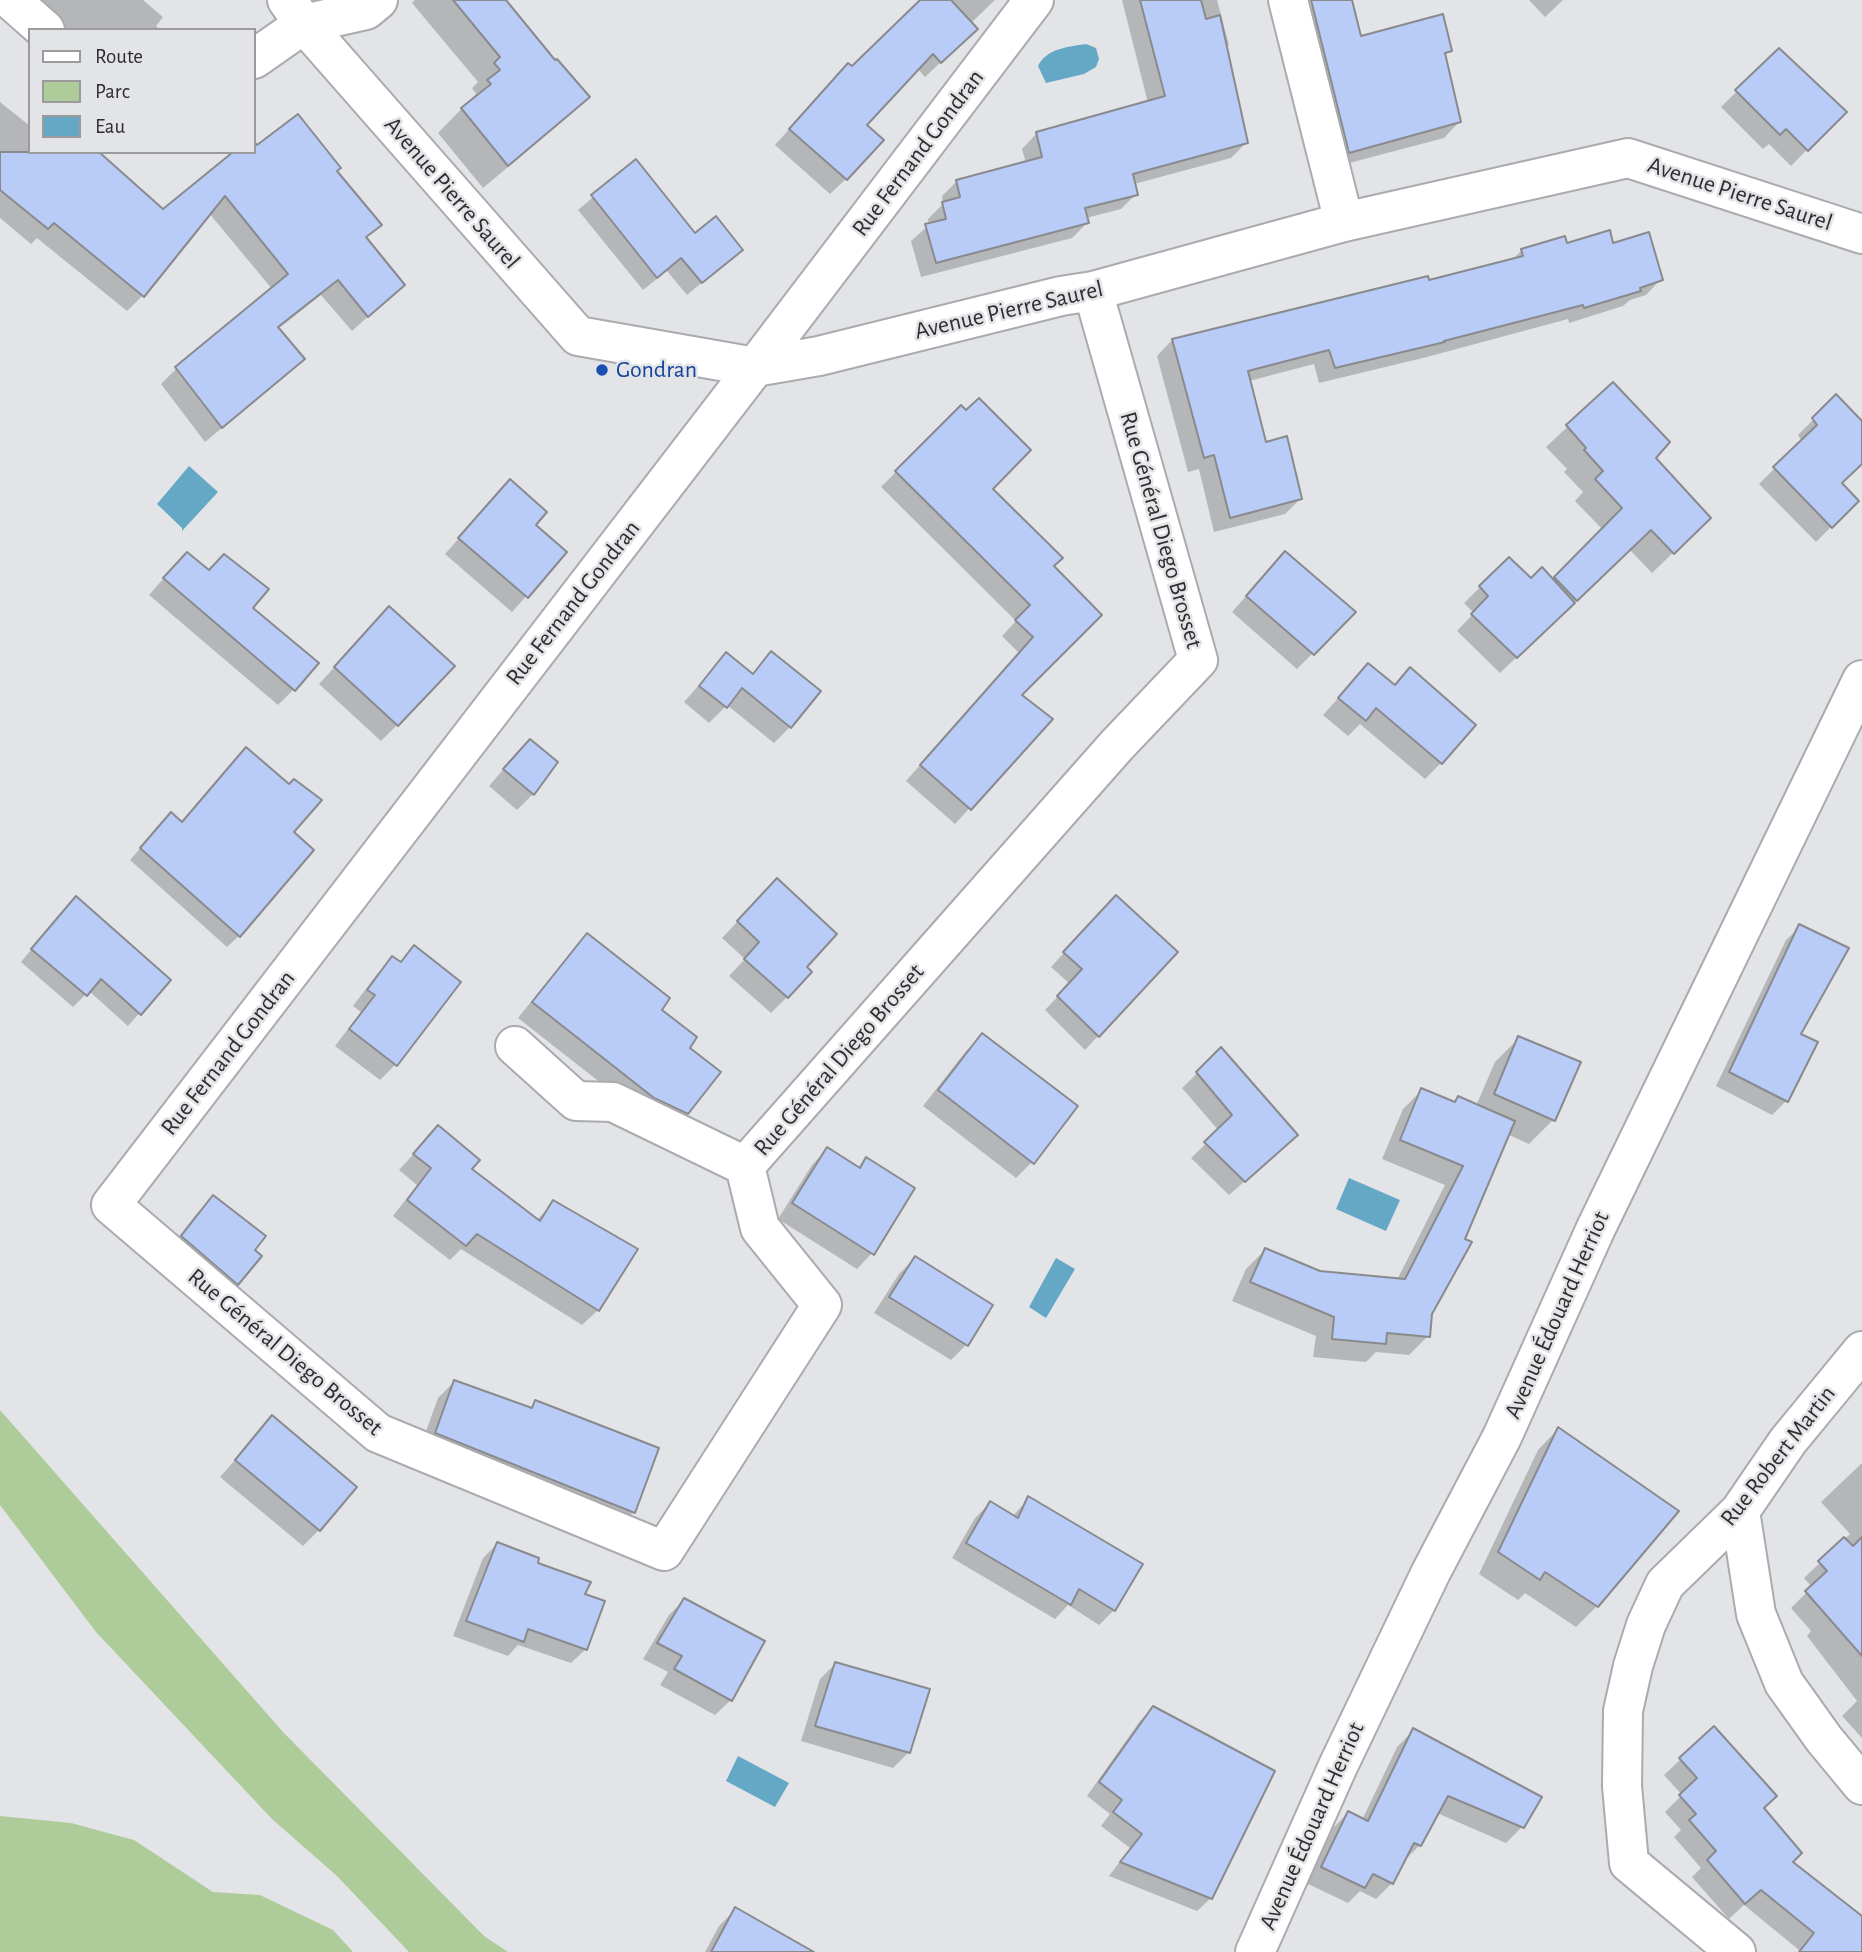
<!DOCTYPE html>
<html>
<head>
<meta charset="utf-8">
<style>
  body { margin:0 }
  #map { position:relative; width:1862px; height:1952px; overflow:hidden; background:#e3e4e7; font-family:"Alegreya Sans",sans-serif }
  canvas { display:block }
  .legend { position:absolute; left:28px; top:28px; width:228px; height:126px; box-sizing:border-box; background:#e3e4e7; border:2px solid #9b9b9d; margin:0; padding:9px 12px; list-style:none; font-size:21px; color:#2e2e2f }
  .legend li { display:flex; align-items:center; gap:14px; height:35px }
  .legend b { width:35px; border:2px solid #9b9b9d }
</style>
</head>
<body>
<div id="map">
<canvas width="1862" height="1952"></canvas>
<ul class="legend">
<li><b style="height:9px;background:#fff"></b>Route</li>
<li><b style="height:19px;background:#adcc9a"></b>Parc</li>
<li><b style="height:19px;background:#64a8c5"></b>Eau</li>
</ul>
</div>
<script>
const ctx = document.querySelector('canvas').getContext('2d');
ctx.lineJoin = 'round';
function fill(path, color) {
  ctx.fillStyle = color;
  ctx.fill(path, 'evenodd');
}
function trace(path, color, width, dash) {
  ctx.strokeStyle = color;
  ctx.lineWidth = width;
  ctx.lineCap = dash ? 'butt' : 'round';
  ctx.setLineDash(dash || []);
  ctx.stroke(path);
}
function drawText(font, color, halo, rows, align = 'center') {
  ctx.font = font + ' "Alegreya Sans",sans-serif';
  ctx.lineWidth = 5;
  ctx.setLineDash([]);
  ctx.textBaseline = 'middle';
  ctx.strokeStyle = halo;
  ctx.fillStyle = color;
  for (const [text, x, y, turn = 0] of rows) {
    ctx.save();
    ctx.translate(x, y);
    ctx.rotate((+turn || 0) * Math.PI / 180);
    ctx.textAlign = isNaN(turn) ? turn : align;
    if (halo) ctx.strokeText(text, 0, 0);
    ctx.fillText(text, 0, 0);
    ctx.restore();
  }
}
fill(new Path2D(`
  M0 1410 283 1732 484 1936 508 1952H409L337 1876 272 1819 96 1632 0 1505Z
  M0 1816 71 1823 134 1840 213 1892 260 1895 333 1930 353 1952H0Z`), '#adcc9a');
fill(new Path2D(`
  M1086 44 1096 48 1099 59 1096 67 1084 74 1046 83 1038 66C1047 48 1068 47 1086 44Z
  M189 466 218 492 182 531V528L157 504Z
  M1349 1178 1400 1200 1386 1231 1336 1209Z
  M1056 1258 1075 1269 1046 1318 1029 1307Z
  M738 1756 789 1783 775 1807 726 1781Z`), '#64a8c5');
fill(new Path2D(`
  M12 0H143L163 17 156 26 161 30H45Z
  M415 0H503L555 63 587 97 563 121 483 188 438 133 476 94 472 88 478 82 412 3Z
  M922 0H995L971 23 960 44 925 77 917 68 864 125 846 179 830 194 775 145 833 80 852 68Z
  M1122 0H1217L1229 45 1226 48 1246 143 1231 158 1134 184 1136 194 1121 209 1086 218 1087 223 1072 238 921 277 911 241 929 225 928 219 943 204 942 196 957 181 1026 163 1022 149 1037 133 1148 103Z
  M1318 0H1350L1360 39 1450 50 1444 56 1459 122 1444 138 1334 167 1297 21Z
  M1529 0H1563L1545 17Z
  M1779 50 1844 112 1791 166 1769 144 1763 149 1721 107Z
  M0 102 30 126V152L163 211 254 152V144L257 147 335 172 380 225 365 239 403 285 352 331 321 295 278 329 303 359 287 374 205 442 161 384 176 369 272 289 209 213 142 296 127 311 37 238 31 244 0 218Z
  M636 161 694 235 741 250 687 295 667 271 643 290 578 210Z
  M1611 245 1661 279 1646 295 1630 300 1623 306 1569 323 1568 319 1427 357 1319 383 1314 364 1249 381 1265 444 1300 499 1285 514 1214 532 1199 469 1188 472 1157 356 1172 340 1512 260 1522 250 1565 246Z
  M1613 384 1653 458 1709 518 1652 573 1629 549 1500 673 1457 631 1474 613 1464 603 1509 559 1531 580 1552 581 1603 530 1575 501 1583 492 1564 472 1567 469 1546 447Z
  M1836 397 1862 424V460L1839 483 1857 501 1816 542 1759 484 1802 441 1798 435Z
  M961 407 991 489 1052 566 1019 695 1051 719 955 824 906 781 1019 653 1002 636 1016 621 881 487Z
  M496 496 565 553 512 612 445 554Z
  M1270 569 1354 612 1297 669 1232 612Z
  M171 570 250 608 294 689 278 705 149 595Z
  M373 625 397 725 381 741 319 684Z
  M726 654 751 675 771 654 790 727 774 743 727 705 709 723 684 702Z
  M1368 665 1441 763 1425 779 1360 724 1348 736 1323 715Z
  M514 757 556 762 533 794 517 810 489 786Z
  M181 823 291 832 239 936 227 947 130 860 160 826Z
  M761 897 804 967 787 997 771 1013 729 976 745 959 722 938Z
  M64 910 168 981 128 1026 89 991 73 1007 21 962Z
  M1102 911 1098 1036 1085 1050 1045 1010 1070 984 1051 967Z
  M1800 927 1786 1101 1772 1115 1716 1086 1786 940Z
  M587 935 660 1010 688 1048 686 1113 671 1128 639 1113 518 1018 572 951Z
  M414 947 396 1064 380 1080 335 1046 361 1012 353 1006 377 974 393 958 399 963Z
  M982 1035 1032 1162 1016 1178 923 1106 966 1051Z
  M1519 1038 1553 1120 1529 1144 1507 1134 1430 1314 1428 1336 1409 1355 1376 1352 1366 1362 1313 1357 1316 1336 1232 1301 1246 1269 1265 1250 1320 1272 1397 1280 1445 1185 1382 1159 1403 1109 1422 1090 1453 1103 1458 1098 1476 1106 1495 1062Z
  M1221 1050 1281 1149 1229 1195 1191 1158 1219 1131 1182 1088Z
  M438 1127 470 1169 536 1221 554 1202 598 1310 582 1325 461 1249 450 1260 393 1216 417 1185 399 1170Z
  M827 1149 857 1168 866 1159 872 1253 857 1269 778 1219 812 1165Z
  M213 1197 253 1250 237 1284 221 1300 166 1253 197 1213Z
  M915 1258 967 1344 951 1360 874 1313 899 1274Z
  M454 1382 530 1409 536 1402 633 1512 618 1528 420 1448 438 1398Z
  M272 1418 319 1530 303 1546 220 1477Z
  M1558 1429 1597 1606 1576 1627 1525 1593 1518 1600 1479 1574 1538 1450Z
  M1862 1463V1738L1842 1716 1857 1701 1807 1636 1811 1631 1791 1608 1812 1587 1804 1578 1850 1534 1821 1502Z
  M1028 1499 1114 1610 1099 1625 1068 1605 1055 1619 952 1558 975 1518 990 1503 1012 1517Z
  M497 1544 536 1564 583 1595 586 1649 571 1663 518 1645 508 1656 453 1636 483 1558Z
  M684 1600 731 1700 715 1715 660 1685 668 1672 643 1659 669 1615Z
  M835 1664 909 1752 893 1768 801 1741 820 1679Z
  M1153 1708 1211 1898 1197 1911 1109 1876 1130 1848 1101 1826 1110 1814 1087 1796 1140 1721Z
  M1713 1729 1761 1808 1791 1863 1862 1916V1952H1798L1799 1950 1744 1905 1729 1919 1692 1877 1701 1868 1674 1837 1681 1830 1665 1812 1682 1795 1664 1775Z
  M1413 1731 1522 1827 1506 1843 1437 1813 1420 1845 1404 1861 1392 1883 1376 1899 1360 1891 1348 1903 1306 1883 1332 1829 1348 1813 1362 1820 1397 1747Z
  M735 1910 810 1952H705L719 1926Z`), '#0003');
const building = new Path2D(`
  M453 0H506L555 60 557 59 590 97 508 166 461 108 491 84 487 80 500 70 494 63 500 57Z
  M920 0H951L978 29 941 63 933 54 867 125 884 140 847 180 789 129 848 63 852 66Z
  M1140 0H1201L1206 19 1220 15 1248 143 1133 174 1138 195 1085 208 1089 223 936 263 925 224 946 219 942 202 960 197 956 180 1042 157 1036 132 1165 96Z
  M1311 0H1352L1361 36 1443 14 1452 51 1445 53 1461 122 1349 153Z
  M1779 48 1847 112 1808 151 1786 129 1780 135 1735 90Z
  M298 114 341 168 337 171 382 225 366 237 405 285 368 317 338 280 278 327 305 359 222 428 175 367 288 274 225 196 144 297 54 223 48 229 0 190V152H99L163 209 233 152H254V141L257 145Z
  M636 159 695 233 716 216 743 250 702 283 681 258 657 278 591 195Z
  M1610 230 1613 243 1649 232 1663 280 1640 288 1641 291 1584 308 1583 305 1444 341 1445 342 1335 368 1329 350 1248 371 1266 442 1287 436 1302 499 1230 518 1214 455 1204 458 1172 339 1428 276 1429 280 1523 256 1521 249 1565 236 1567 243Z
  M1613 382 1670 442 1656 458 1711 518 1674 554 1651 530 1577 601 1554 577 1622 508 1595 479 1603 471 1584 450 1586 448 1566 425Z
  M1836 394 1862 421V464L1842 483 1859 501 1832 528 1773 467 1817 425 1812 418Z
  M979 398 1031 450 993 489 1063 558 1054 566 1102 615 1022 695 1053 719 971 810 920 765 1033 637 1015 620 1030 605 895 471 961 405 966 410Z
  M510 479 547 512 536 525 567 552 528 598 458 538Z
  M1285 551 1356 612 1314 655 1246 596Z
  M187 552 209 570 224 554 269 589 253 608 319 663 295 691 163 578Z
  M1509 557 1531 578 1542 567 1575 603 1517 658 1471 614 1488 596 1479 586Z
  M389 606 455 666 398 726 334 667Z
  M771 651 821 691 791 728 742 688 727 708 699 686 726 652 753 674Z
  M1368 663 1395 685 1410 667 1476 725 1442 764 1376 708 1366 721 1338 698Z
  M530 739 558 762 534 795 503 769Z
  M246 747 289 784 294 779 322 800 294 832 314 850 240 937 140 848 171 812 182 822Z
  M777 878 837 934 807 967 812 972 788 998 744 959 759 942 737 921Z
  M1116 895 1178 952 1099 1037 1057 996 1082 969 1063 952Z
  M76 896 171 980 141 1015 101 979 87 996 31 949Z
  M1799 924 1849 948 1801 1034 1818 1042 1788 1102 1729 1072Z
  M587 933 670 998 662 1010 697 1037 690 1048 721 1072 688 1114 654 1098 532 1002Z
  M414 945 461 982 397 1066 349 1029 375 995 367 990 392 956 401 962Z
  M982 1033 1078 1106 1034 1164 938 1090Z
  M1518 1036 1581 1062 1555 1121 1494 1094Z
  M1221 1047 1298 1135 1245 1182 1204 1142 1232 1115 1196 1072Z
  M1421 1088 1455 1102 1458 1096 1515 1121 1465 1239 1472 1242 1432 1314 1430 1337 1387 1333 1386 1344 1332 1339 1334 1317 1250 1282 1265 1248 1320 1271 1405 1279 1463 1166 1400 1140Z
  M438 1125 480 1160 472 1169 540 1221 553 1200 638 1249 599 1311 477 1234 466 1246 407 1200 431 1168 413 1154Z
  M827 1147 860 1168 866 1157 915 1188 874 1255 792 1203Z
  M213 1195 266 1236 255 1250 262 1256 238 1285 181 1236Z
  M915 1256 993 1305 968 1346 889 1297Z
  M454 1380 532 1408 535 1400 659 1448 635 1513 435 1433Z
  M272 1415 357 1487 320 1531 235 1460Z
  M1558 1427 1679 1511 1598 1607 1545 1572 1540 1580 1498 1552Z
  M1028 1496 1143 1564 1115 1611 1079 1589 1071 1605 966 1543 990 1501 1018 1518Z
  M1844 1537 1853 1546 1862 1537V1656L1805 1591 1827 1571 1818 1561Z
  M497 1542 539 1558 538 1563 591 1582 585 1594 605 1601 587 1650 528 1629 524 1642 466 1621Z
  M684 1598 765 1641 732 1701 674 1669 682 1656 657 1643Z
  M835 1662 930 1689 910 1753 815 1726Z
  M1153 1706 1275 1771 1212 1899 1120 1862 1142 1834 1113 1812 1122 1800 1099 1782Z
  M1714 1726 1777 1796 1764 1808 1802 1853 1793 1862 1862 1916V1952H1799L1814 1933 1761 1890 1745 1904 1707 1860 1716 1851 1689 1820 1696 1814 1679 1795 1697 1778 1679 1758Z
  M1413 1728 1542 1797 1524 1828 1448 1796 1421 1846 1414 1843 1393 1884 1373 1874 1365 1888 1321 1867 1348 1811 1368 1821Z
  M735 1907 814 1952H711Z`);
fill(building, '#b9cbf7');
trace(building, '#898a8d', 2);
const minor = new Path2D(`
  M11 0 45 30
  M287 0 304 24 578 336 755 367 819 356 1061 296 1093 291 1344 222 1628 158 1862 234
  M1034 0 755 367 111 1205 378 1433 664 1551 822 1305 760 1228 745 1166 1117 745 1198 660 1093 291
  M1288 0 1344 222
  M254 59 304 24 366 10 378 0
  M515 1046 576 1101 613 1102 745 1166
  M1740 1511 1756 1614 1784 1683 1824 1739 1862 1785
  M1255 1952 1338 1766 1431 1572 1502 1437 1596 1228 1862 680
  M1736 1952 1629 1863 1622 1786 1623 1711 1633 1666 1646 1625 1665 1584 1740 1511 1788 1441 1862 1351`);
trace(minor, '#aaabae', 42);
trace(minor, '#fff', 38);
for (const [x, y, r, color] of [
  [602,370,7,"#1a4fb4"]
]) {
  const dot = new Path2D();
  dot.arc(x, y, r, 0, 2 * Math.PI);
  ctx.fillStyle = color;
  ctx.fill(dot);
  trace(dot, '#e3e4e7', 2.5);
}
drawText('24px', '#2e2e2f', '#e3e4e7', [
  ["Rue Fernand Gondran",918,153,-53],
  ["Avenue Pierre Saurel",452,193,49],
  ["Avenue Pierre Saurel",1740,194,18],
  ["Avenue Pierre Saurel",1009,310,-13],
  ["Rue Général Diego Brosset",1161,530,74],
  ["Rue Fernand Gondran",573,603,-52],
  ["Rue Fernand Gondran",228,1053,-52],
  ["Rue Général Diego Brosset",839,1060,-49],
  ["Avenue Édouard Herriot",1557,1315,-66],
  ["Rue Général Diego Brosset",285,1352,40],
  ["Rue Robert Martin",1778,1456,-52],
  ["Avenue Édouard Herriot",1312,1826,-66]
]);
drawText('24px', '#164399', '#e3e4e7', [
  ["Gondran",616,370]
], 'left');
</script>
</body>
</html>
